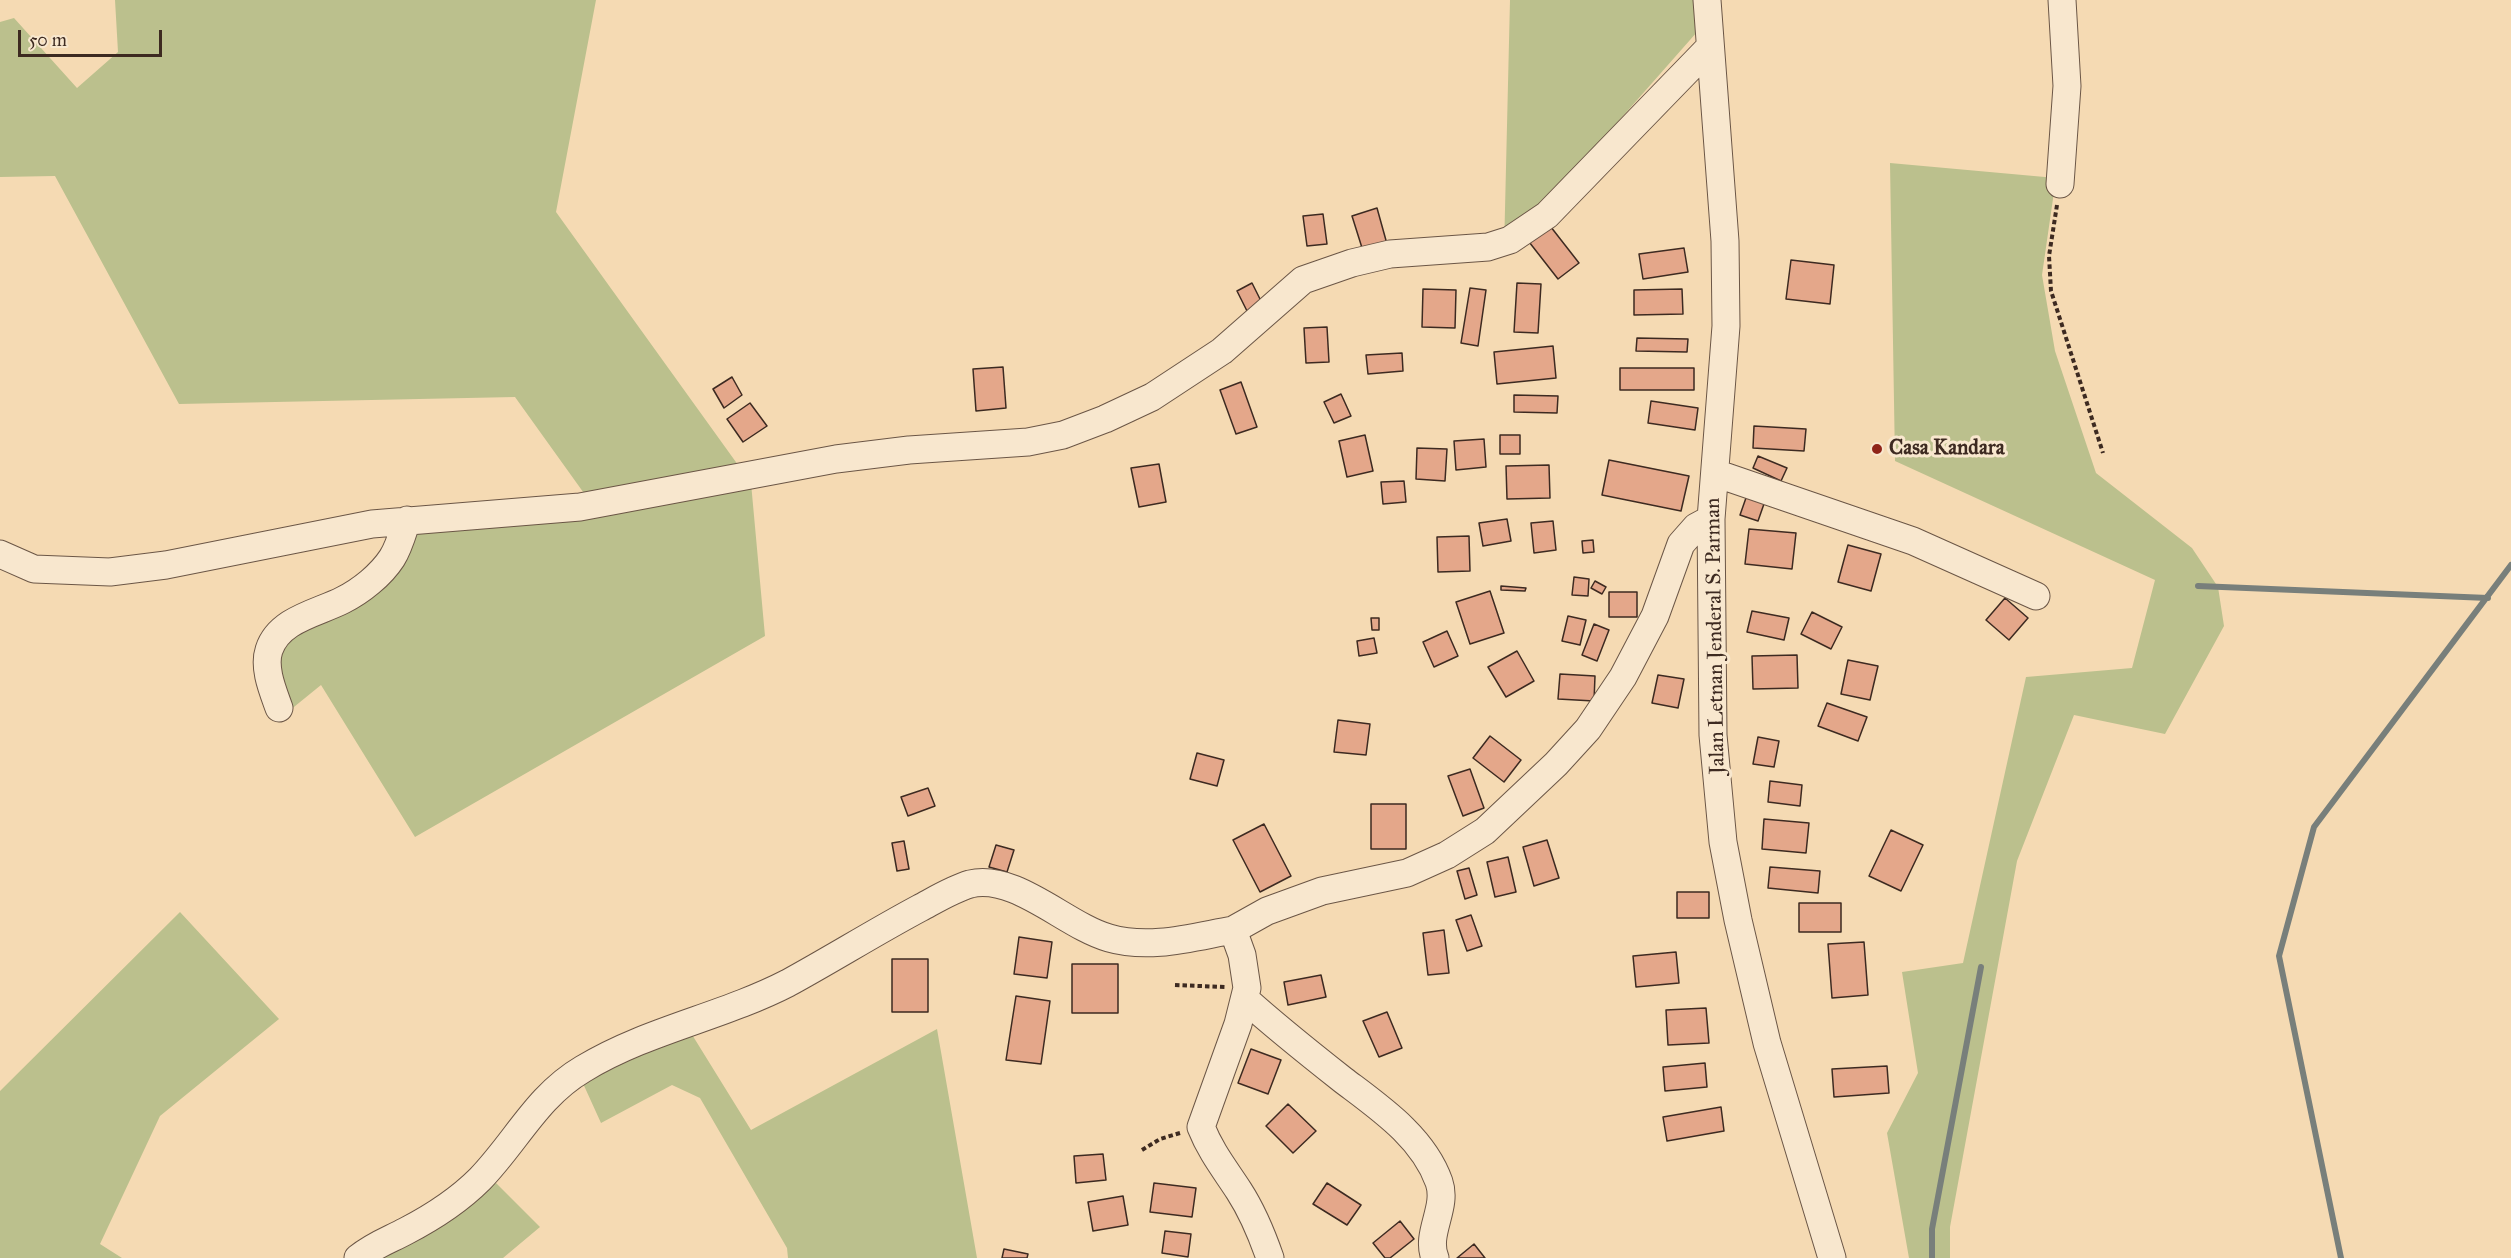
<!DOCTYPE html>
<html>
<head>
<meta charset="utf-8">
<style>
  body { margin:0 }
  #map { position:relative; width:2511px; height:1258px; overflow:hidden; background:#f5dab3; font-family:"IM FELL Great Primer",serif }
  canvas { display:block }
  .scale { position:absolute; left:18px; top:30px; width:144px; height:27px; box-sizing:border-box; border:3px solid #3d2a21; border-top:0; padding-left:8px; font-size:18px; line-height:21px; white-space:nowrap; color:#3d2a21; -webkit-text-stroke:4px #f8e7ce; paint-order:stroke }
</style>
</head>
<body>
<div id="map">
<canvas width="2511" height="1258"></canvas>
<div class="scale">50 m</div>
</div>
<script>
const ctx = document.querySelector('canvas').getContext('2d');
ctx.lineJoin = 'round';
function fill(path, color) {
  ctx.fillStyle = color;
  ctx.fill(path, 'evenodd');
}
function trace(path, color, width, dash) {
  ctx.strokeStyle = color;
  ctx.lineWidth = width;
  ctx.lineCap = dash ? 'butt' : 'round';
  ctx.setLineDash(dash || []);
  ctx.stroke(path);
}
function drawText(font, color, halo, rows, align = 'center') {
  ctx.font = font + ' "IM FELL Great Primer",serif';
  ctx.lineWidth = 6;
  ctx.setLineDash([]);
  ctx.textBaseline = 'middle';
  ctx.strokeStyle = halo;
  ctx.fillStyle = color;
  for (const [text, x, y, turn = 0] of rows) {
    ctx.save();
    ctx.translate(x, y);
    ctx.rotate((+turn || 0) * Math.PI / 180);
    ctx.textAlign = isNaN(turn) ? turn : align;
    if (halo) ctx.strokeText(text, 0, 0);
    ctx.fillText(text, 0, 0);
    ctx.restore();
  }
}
fill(new Path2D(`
  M115 0H596L556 212 751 483 765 636 415 837 321 685 289 711 274 648 358 596 407 522 596 510 515 397 179 404 55 176 0 177V22L14 18 77 88 118 52Z
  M1510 0H1711L1712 15 1504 251Z
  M1890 163 2056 178 2042 275 2055 351 2096 473 2192 548 2218 587 2224 626 2165 734 2074 715 2017 861 1950 1227V1258H1909L1887 1133 1918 1073 1902 972 1963 963 2026 677 2132 668 2155 580 1895 461Z
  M180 912 279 1019 160 1116 100 1244 122 1258H0V1091Z
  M937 1029 977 1258H788L787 1248 700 1098 672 1085 601 1123 581 1079 691 1033 751 1130Z
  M496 1183 540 1227 503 1258H378L419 1236Z`), '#bbc08d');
trace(new Path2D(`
  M2198 586 2488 598
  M1932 1258V1229L1981 967
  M2341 1258 2279 956 2314 827 2511 565`), '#787f7b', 6);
const building = new Path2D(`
  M1377 208 1387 244 1363 251 1352 216Z
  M1323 214 1327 244 1307 246 1303 216Z
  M1547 222 1579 263 1558 279 1526 238Z
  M1684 248 1688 272 1643 279 1639 254Z
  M1791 260 1834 265 1830 304 1786 299Z
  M1252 283 1263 305 1248 313 1237 291Z
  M1517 283 1541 284 1538 333 1514 332Z
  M1470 288 1486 290 1478 346 1461 343Z
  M1423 289 1456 290 1455 328 1422 327Z
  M1682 289 1683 314 1634 315V290Z
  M1327 327 1329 362 1306 363 1304 328Z
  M1637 338 1688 339 1687 352 1636 351Z
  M1553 346 1556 378 1497 384 1494 352Z
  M1402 353 1403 371 1368 374 1366 355Z
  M1003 367 1006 408 976 411 973 369Z
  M1620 368H1694V390H1620Z
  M732 377 742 395 724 408 713 389Z
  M1241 382 1257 427 1236 434 1220 390Z
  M1341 394 1351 416 1334 423 1324 402Z
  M1514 395 1558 396 1557 413 1514 412Z
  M1651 401 1698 408 1695 430 1648 423Z
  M750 403 767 426 743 442 727 419Z
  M1754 426 1806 429 1804 451 1753 448Z
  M1365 435 1373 471 1347 477 1339 441Z
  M1500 435H1520V454H1500Z
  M1484 439 1486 467 1456 470 1454 441Z
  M1417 448 1447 449 1445 481 1416 479Z
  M1758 456 1787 468 1781 481 1753 468Z
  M1609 460 1689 476 1681 511 1602 495Z
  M1159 464 1166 502 1139 507 1131 468Z
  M1549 465 1550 498 1507 499 1506 466Z
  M1404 481 1406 502 1383 504 1381 482Z
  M1747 495 1765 501 1758 521 1740 515Z
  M1507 519 1511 541 1483 546 1479 523Z
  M1553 521 1556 550 1534 553 1531 523Z
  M1749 529 1796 533 1792 569 1745 564Z
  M1469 536 1470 571 1438 572 1437 537Z
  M1593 540 1594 552 1583 553 1582 541Z
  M1848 545 1881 554 1871 591 1838 582Z
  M1574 577 1589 579 1588 596 1572 595Z
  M1595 581 1606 587 1602 594 1591 588Z
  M1501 586 1526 588 1525 591 1501 590Z
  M1490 591 1504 633 1470 644 1456 602Z
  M1609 592H1637V617H1609Z
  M2005 598 2028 618 2009 640 1986 620Z
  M1752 611 1789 618 1784 640 1747 632Z
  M1812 612 1842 627 1831 649 1801 634Z
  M1568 616 1586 620 1580 645 1562 641Z
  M1371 618H1379V630H1372Z
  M1594 624 1609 630 1597 661 1582 655Z
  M1447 631 1458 656 1434 667 1423 642Z
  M1374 638 1377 653 1359 656 1357 641Z
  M1517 651 1534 681 1506 697 1488 667Z
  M1797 655 1798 688 1753 689 1752 656Z
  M1848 660 1878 666 1870 700 1841 694Z
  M1560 674 1595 676 1594 701 1558 699Z
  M1658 675 1684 679 1678 708 1652 703Z
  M1827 703 1867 717 1858 741 1818 726Z
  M1338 720 1370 724 1366 755 1334 752Z
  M1490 736 1521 760 1504 782 1473 758Z
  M1758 737 1779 741 1774 767 1753 764Z
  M1197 753 1224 760 1217 786 1190 779Z
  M1470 769 1484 808 1463 816 1448 776Z
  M1770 781 1802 785 1800 806 1768 802Z
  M928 788 935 806 908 816 901 797Z
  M1371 804H1406V849H1371Z
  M1764 819 1809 823 1806 853 1762 849Z
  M1264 824 1291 876 1260 892 1233 840Z
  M1891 830 1923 845 1901 891 1869 876Z
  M1547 840 1559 878 1534 886 1523 847Z
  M904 841 909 869 897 871 892 843Z
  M996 845 1014 850 1007 872 989 867Z
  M1508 857 1516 892 1495 897 1487 862Z
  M1770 867 1820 871 1818 893 1768 888Z
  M1469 868 1477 895 1465 899 1457 871Z
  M1677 892H1709V918H1677Z
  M1799 903H1841V932H1799Z
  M1471 915 1482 946 1467 951 1456 920Z
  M1444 930 1449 973 1428 975 1423 933Z
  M1019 937 1052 942 1047 978 1014 974Z
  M1864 942 1868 995 1832 998 1828 944Z
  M1676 952 1679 983 1636 987 1633 956Z
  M892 959H928V1012H892Z
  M1072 964H1118V1013H1072Z
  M1321 975 1326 997 1288 1005 1284 982Z
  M1016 996 1050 1001 1041 1064 1006 1060Z
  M1706 1008 1709 1043 1668 1045 1666 1010Z
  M1387 1012 1402 1048 1379 1057 1363 1021Z
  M1251 1049 1281 1060 1268 1094 1238 1083Z
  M1705 1063 1707 1087 1665 1091 1663 1067Z
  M1887 1066 1889 1093 1834 1097 1832 1069Z
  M1288 1104 1316 1131 1293 1153 1266 1126Z
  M1721 1107 1724 1131 1667 1141 1663 1117Z
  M1103 1154 1106 1180 1076 1183 1074 1156Z
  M1154 1183 1196 1188 1192 1217 1150 1212Z
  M1327 1183 1361 1205 1347 1225 1313 1204Z
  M1123 1196 1128 1225 1093 1231 1088 1202Z
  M1400 1221 1414 1239 1390 1258H1385L1373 1243Z
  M1165 1231 1191 1234 1188 1257 1162 1253Z
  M1474 1244 1485 1258H1457Z
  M1004 1249 1028 1254 1027 1258H1002Z`);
fill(building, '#e4a78a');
trace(building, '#3d2a21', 1.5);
const minor = new Path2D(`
  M1707 0 1725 241 1726 326 1711 519 1713 735 1723 842 1738 920 1767 1043 1832 1258
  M2060 184 2067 86 2062 0
  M1715 473 1913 541 2036 596
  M0 554 34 569 110 572 166 565 372 524 580 507 836 459 909 450 1028 442 1063 435 1105 419 1152 397 1222 351 1303 280 1352 263 1390 254 1488 247 1510 240 1547 215 1710 47
  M279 708C273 691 263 668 269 650 279 619 318 613 343 600 361 591 381 575 392 558 399 547 403 532 407 520
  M1245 999C1276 1027 1310 1054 1343 1080 1380 1108 1423 1137 1439 1182 1448 1208 1425 1233 1435 1258
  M358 1258C374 1245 389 1240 406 1231 433 1217 459 1200 480 1179 516 1142 537 1096 583 1069 647 1030 722 1017 788 983 832 959 875 932 920 908 935 900 953 889 970 884 1016 873 1066 926 1109 938 1150 950 1193 937 1233 930
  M1270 1258C1262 1235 1252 1211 1239 1191 1224 1168 1211 1152 1201 1127L1238 1024 1247 988 1242 955 1233 930 1267 911 1322 891 1407 873 1447 855 1485 831 1556 764 1588 729 1623 677 1655 616 1681 544 1696 527 1711 519`);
trace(minor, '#6b5646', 29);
trace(new Path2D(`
  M2057 205 2049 256 2051 291 2103 453
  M1175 985 1225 987
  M1142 1150 1160 1139 1180 1133`), '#3d2a21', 4, [4.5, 3]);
trace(minor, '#f8e7ce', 27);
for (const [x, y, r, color] of [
  [1877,449,6,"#8f2418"]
]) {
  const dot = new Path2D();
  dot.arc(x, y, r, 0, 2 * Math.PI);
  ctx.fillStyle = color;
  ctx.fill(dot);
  trace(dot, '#f8e7ce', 2);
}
drawText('bold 21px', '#3d2a21', '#f8e7ce', [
  ["Casa Kandara",1889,449]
], 'left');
drawText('21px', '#3d2a21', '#f8e7ce', [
  ["Jalan Letnan Jenderal S. Parman",1716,636,-91]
]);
</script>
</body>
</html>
